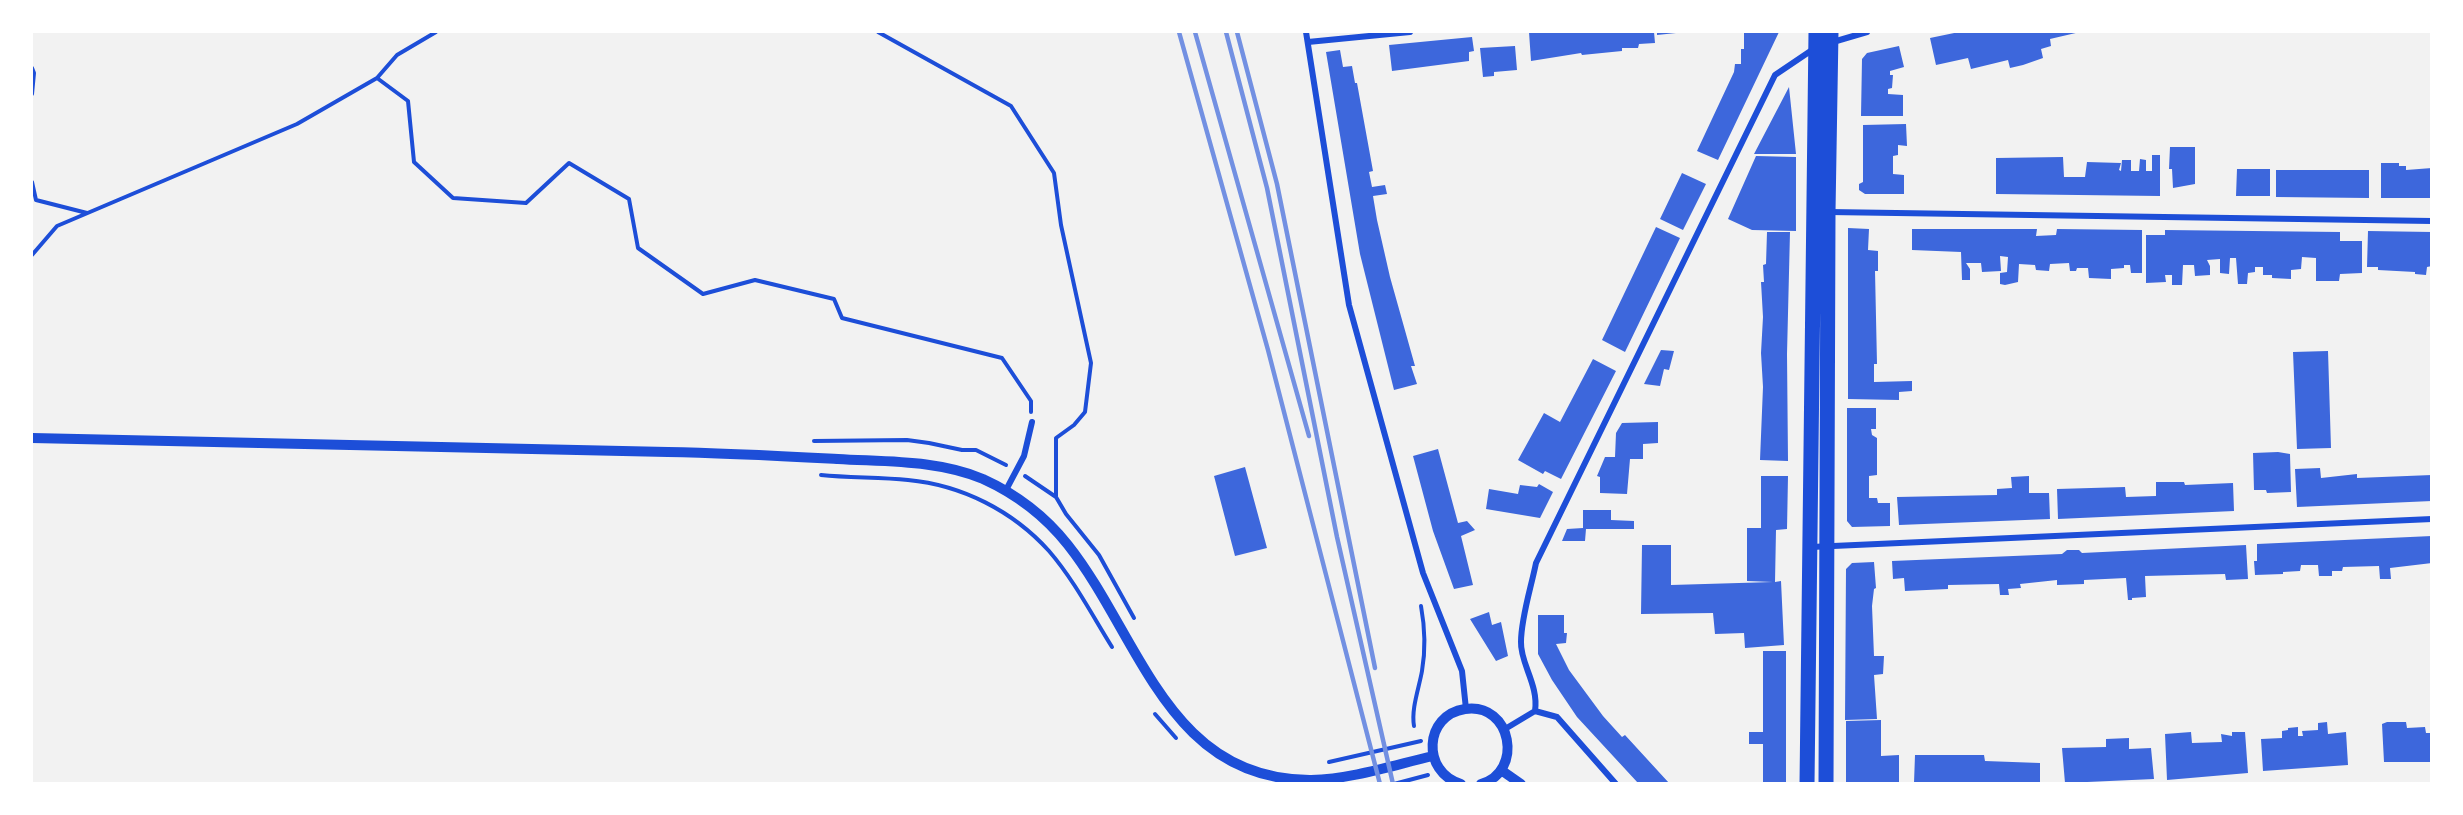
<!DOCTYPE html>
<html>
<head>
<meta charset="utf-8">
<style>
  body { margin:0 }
  #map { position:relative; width:2463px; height:815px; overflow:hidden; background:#f2f2f2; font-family:Inter,sans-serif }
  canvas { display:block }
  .frame { position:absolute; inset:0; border:33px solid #fff; pointer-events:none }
</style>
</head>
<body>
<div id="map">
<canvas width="2463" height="815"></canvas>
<div class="frame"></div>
</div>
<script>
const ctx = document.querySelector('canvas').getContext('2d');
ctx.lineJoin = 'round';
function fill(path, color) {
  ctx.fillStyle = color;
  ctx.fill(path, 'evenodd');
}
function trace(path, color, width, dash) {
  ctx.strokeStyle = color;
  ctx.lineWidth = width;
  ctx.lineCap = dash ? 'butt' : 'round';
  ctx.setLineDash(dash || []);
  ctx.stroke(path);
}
fill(new Path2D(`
  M1529 32H1654L1655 43 1639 44 1638 48H1622V51L1582 55 1581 53 1531 61Z
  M1657 32H1676V33L1657 35Z
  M1744 32H1779L1718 160 1697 151 1734 72 1735 64H1741V49H1744Z
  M1959 32H2080L2050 39 2051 46 2041 49 2043 58 2023 65 2010 68 2008 60 1971 69 1968 58 1936 65 1930 38Z
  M1472 37 1474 51 1469 52V61L1392 71 1389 45Z
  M1515 46 1517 70 1494 72V76L1483 77 1480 48Z
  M1899 46 1904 67 1890 71V75H1893L1892 88 1888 89V94L1903 95V116H1861L1862 59 1867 53Z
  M1340 50 1343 67 1352 66 1355 83H1357L1373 171 1369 172 1372 187 1385 185 1387 194 1373 196 1377 220 1390 277 1415 366H1411L1417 384 1394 390 1360 254 1326 52Z
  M1789 87 1796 154H1754Z
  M1906 124 1907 146 1898 145V155L1893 156V174L1904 175V194H1865L1859 190V184L1863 182V125Z
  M2170 147H2195V184L2173 188 2172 169H2169Z
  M2152 155H2160V196L1996 194V158L2063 157 2064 177H2085L2087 162 2121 163 2119 170 2121 171 2122 160H2131V171H2139L2140 159 2146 160V171H2152Z
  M1756 156 1796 157V231L1752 230 1728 219Z
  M2381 163H2399V166H2406V170L2432 168V198H2381Z
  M2237 169H2270V196H2236Z
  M2276 170H2369V198L2276 197Z
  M1682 173 1706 184 1683 230 1660 219Z
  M1656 227 1680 238 1625 352 1602 340Z
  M1848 228 1869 229 1868 250 1878 251V271H1875L1877 364H1874V382L1912 381V391L1899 392V400L1848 399Z
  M1912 229H2037L2036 236 2056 235 2057 229 2142 230V273H2131L2130 265H2124V268L2111 269V279L2089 278 2088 268H2077L2076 271H2070L2069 263 2050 264 2049 271 2036 270 2035 265 2019 264 2018 282 2005 285 2000 284V273L2007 272 2008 257 2000 256 2001 271 1982 272 1981 263H1966L1970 269V280H1962L1961 252 1912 250Z
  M2165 230 2340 232V241H2362V273L2340 274 2339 281H2316V258L2302 257 2301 269 2291 270V279L2272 278V275H2263V267H2255V272L2248 273 2247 284H2238L2236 258H2230L2229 274 2220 273V259L2207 260 2210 266V275L2195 276 2194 265H2183L2182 285H2172V275H2165L2166 282 2146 283V235H2165Z
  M2368 231 2432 232V266L2427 267 2426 275 2415 274V272L2378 270V267H2367Z
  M1767 232H1790L1787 354 1788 461 1760 460 1763 387 1761 353 1763 317 1761 282H1764L1763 265 1766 264Z
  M1661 350 1674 351 1669 370 1664 369 1660 386 1644 384Z
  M2328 351 2331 448 2297 449 2293 352Z
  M1593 359 1616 371 1561 479 1545 471 1543 474 1518 460 1544 413 1560 422Z
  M1847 408H1876V429H1871L1872 435 1877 438V475L1869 476V498H1877L1878 503H1890V526L1852 527 1847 521Z
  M1658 422V443L1643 444V459H1630L1627 494 1600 493V477L1597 476 1605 457H1615L1616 433 1622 423Z
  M1438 449 1458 523 1467 521 1475 530 1461 536 1473 585 1454 589 1433 531 1413 456Z
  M2278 452 2290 454 2291 492 2267 493 2266 490H2254L2253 453Z
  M1245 467 1267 548 1235 556 1214 476Z
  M2320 468 2321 478 2357 474V478L2432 475V501L2297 507 2295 469Z
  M1761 476H1788L1787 529 1776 530 1775 582 1781 581 1784 645 1745 648 1744 633 1715 634 1713 613 1641 614 1642 545H1671V585L1773 582 1747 581V528H1761Z
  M2029 476V493H2049L2050 519 1899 525 1897 497 1997 495V489L2012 488 2011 477Z
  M2156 482H2184L2185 485 2233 483 2234 511 2058 519 2057 489 2125 487 2126 497 2156 496Z
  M1539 484 1553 492 1540 518 1486 509 1489 489 1518 494 1520 485 1537 487Z
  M1583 510H1611V520L1634 521V529H1586L1585 541H1562L1567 529 1583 528Z
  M2432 536V563L2390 568 2391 579H2380L2379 566 2343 567 2342 571H2332V576H2319L2318 565H2301L2300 571 2283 572V574L2255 575 2254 561H2257V544Z
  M2246 545 2248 579 2226 580 2225 574 2145 576 2146 597 2132 598V600H2128L2126 578 2084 580V584L2057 585V580L2020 584 2021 588 2008 589 2009 595H2000L1999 584 1948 585V589L1905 591 1904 578 1893 579 1892 561 2062 554 2067 550H2079L2082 553Z
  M1874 562 1876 588 1874 589 1872 606 1874 656H1884L1883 674 1874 675 1877 719 1845 720 1846 569 1852 563Z
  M1489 612 1492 625 1501 622 1508 656 1496 661 1470 619Z
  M1538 615H1564V633H1567L1566 643 1556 644 1569 670 1603 716 1622 737 1625 735 1669 783H1638L1577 717 1552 680 1538 654Z
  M1763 651H1786V783H1763V744H1749V732H1763Z
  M1881 720V756L1899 755V783H1846V721Z
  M2327 722 2328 734 2346 732 2348 765 2263 771 2261 739 2282 738V731L2288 730V728L2298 727V736H2303L2302 731 2318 730V723Z
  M2387 722H2406L2407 728 2425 727 2426 733H2432V762H2384L2382 724Z
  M2191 732 2192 743 2222 742 2221 734 2232 736V732H2245L2248 773 2167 780 2165 734Z
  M2129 738V749L2151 748 2154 779 2065 783 2062 748 2106 747V739Z
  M1915 755H1984L1985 761 2040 763V783H1914Z`), '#3d67dc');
trace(new Path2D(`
  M878 32 1011 106 1054 173 1061 225 1091 363 1085 412 1074 425 1056 438V496
  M32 68 34 73 32 94
  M377 78 408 101 414 162 453 198 526 203 569 163 629 199 638 248 703 294 755 280 834 299 842 318 1002 358 1031 401V412
  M32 182 36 200 87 213
  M32 255 57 226 297 124 377 78 397 55 436 32
  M814 441 907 440 929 443 962 450H976L1006 465
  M821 475C850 478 879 477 908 480 962 485 1013 511 1049 551 1074 580 1092 615 1112 647
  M1025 476 1056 497 1066 514 1099 555 1134 618
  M1155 714 1176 738
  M1414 726C1411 709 1419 688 1422 671 1426 648 1425 628 1421 606
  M1329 762 1421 741
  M1394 784 1428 775`), '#1d4ed8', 4);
trace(new Path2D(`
  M1306 32 1349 305 1423 573 1462 671 1466 709
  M1308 42 1410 32
  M1833 42 1867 32
  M1829 212 2432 221
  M1006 490 1024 456 1032 422
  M1811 547 2432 519
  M1535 711C1539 685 1520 663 1521 642 1521 618 1531 588 1536 563L1775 75 1815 48
  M1505 729 1535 711 1557 717 1616 784`), '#1d4ed8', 6);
trace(new Path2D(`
  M32 438C244 443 456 447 668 452 725 453 781 456 838 459 887 462 938 460 983 479 1016 494 1046 517 1068 545 1140 636 1168 781 1311 780 1352 779 1394 765 1433 756
  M1501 770 1521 784
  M1461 784C1421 772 1424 715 1465 709 1512 702 1524 772 1481 784`), '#1d4ed8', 10);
trace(new Path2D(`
  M1807 784 1816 32
  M1826 784 1828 212 1831 32`), '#1d4ed8', 15);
trace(new Path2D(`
  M1179 32 1268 350 1380 784
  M1195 32 1309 436
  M1226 32 1267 188 1337 537 1393 784
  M1237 32 1277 184 1375 668`), '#7290e2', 4.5);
</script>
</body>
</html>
